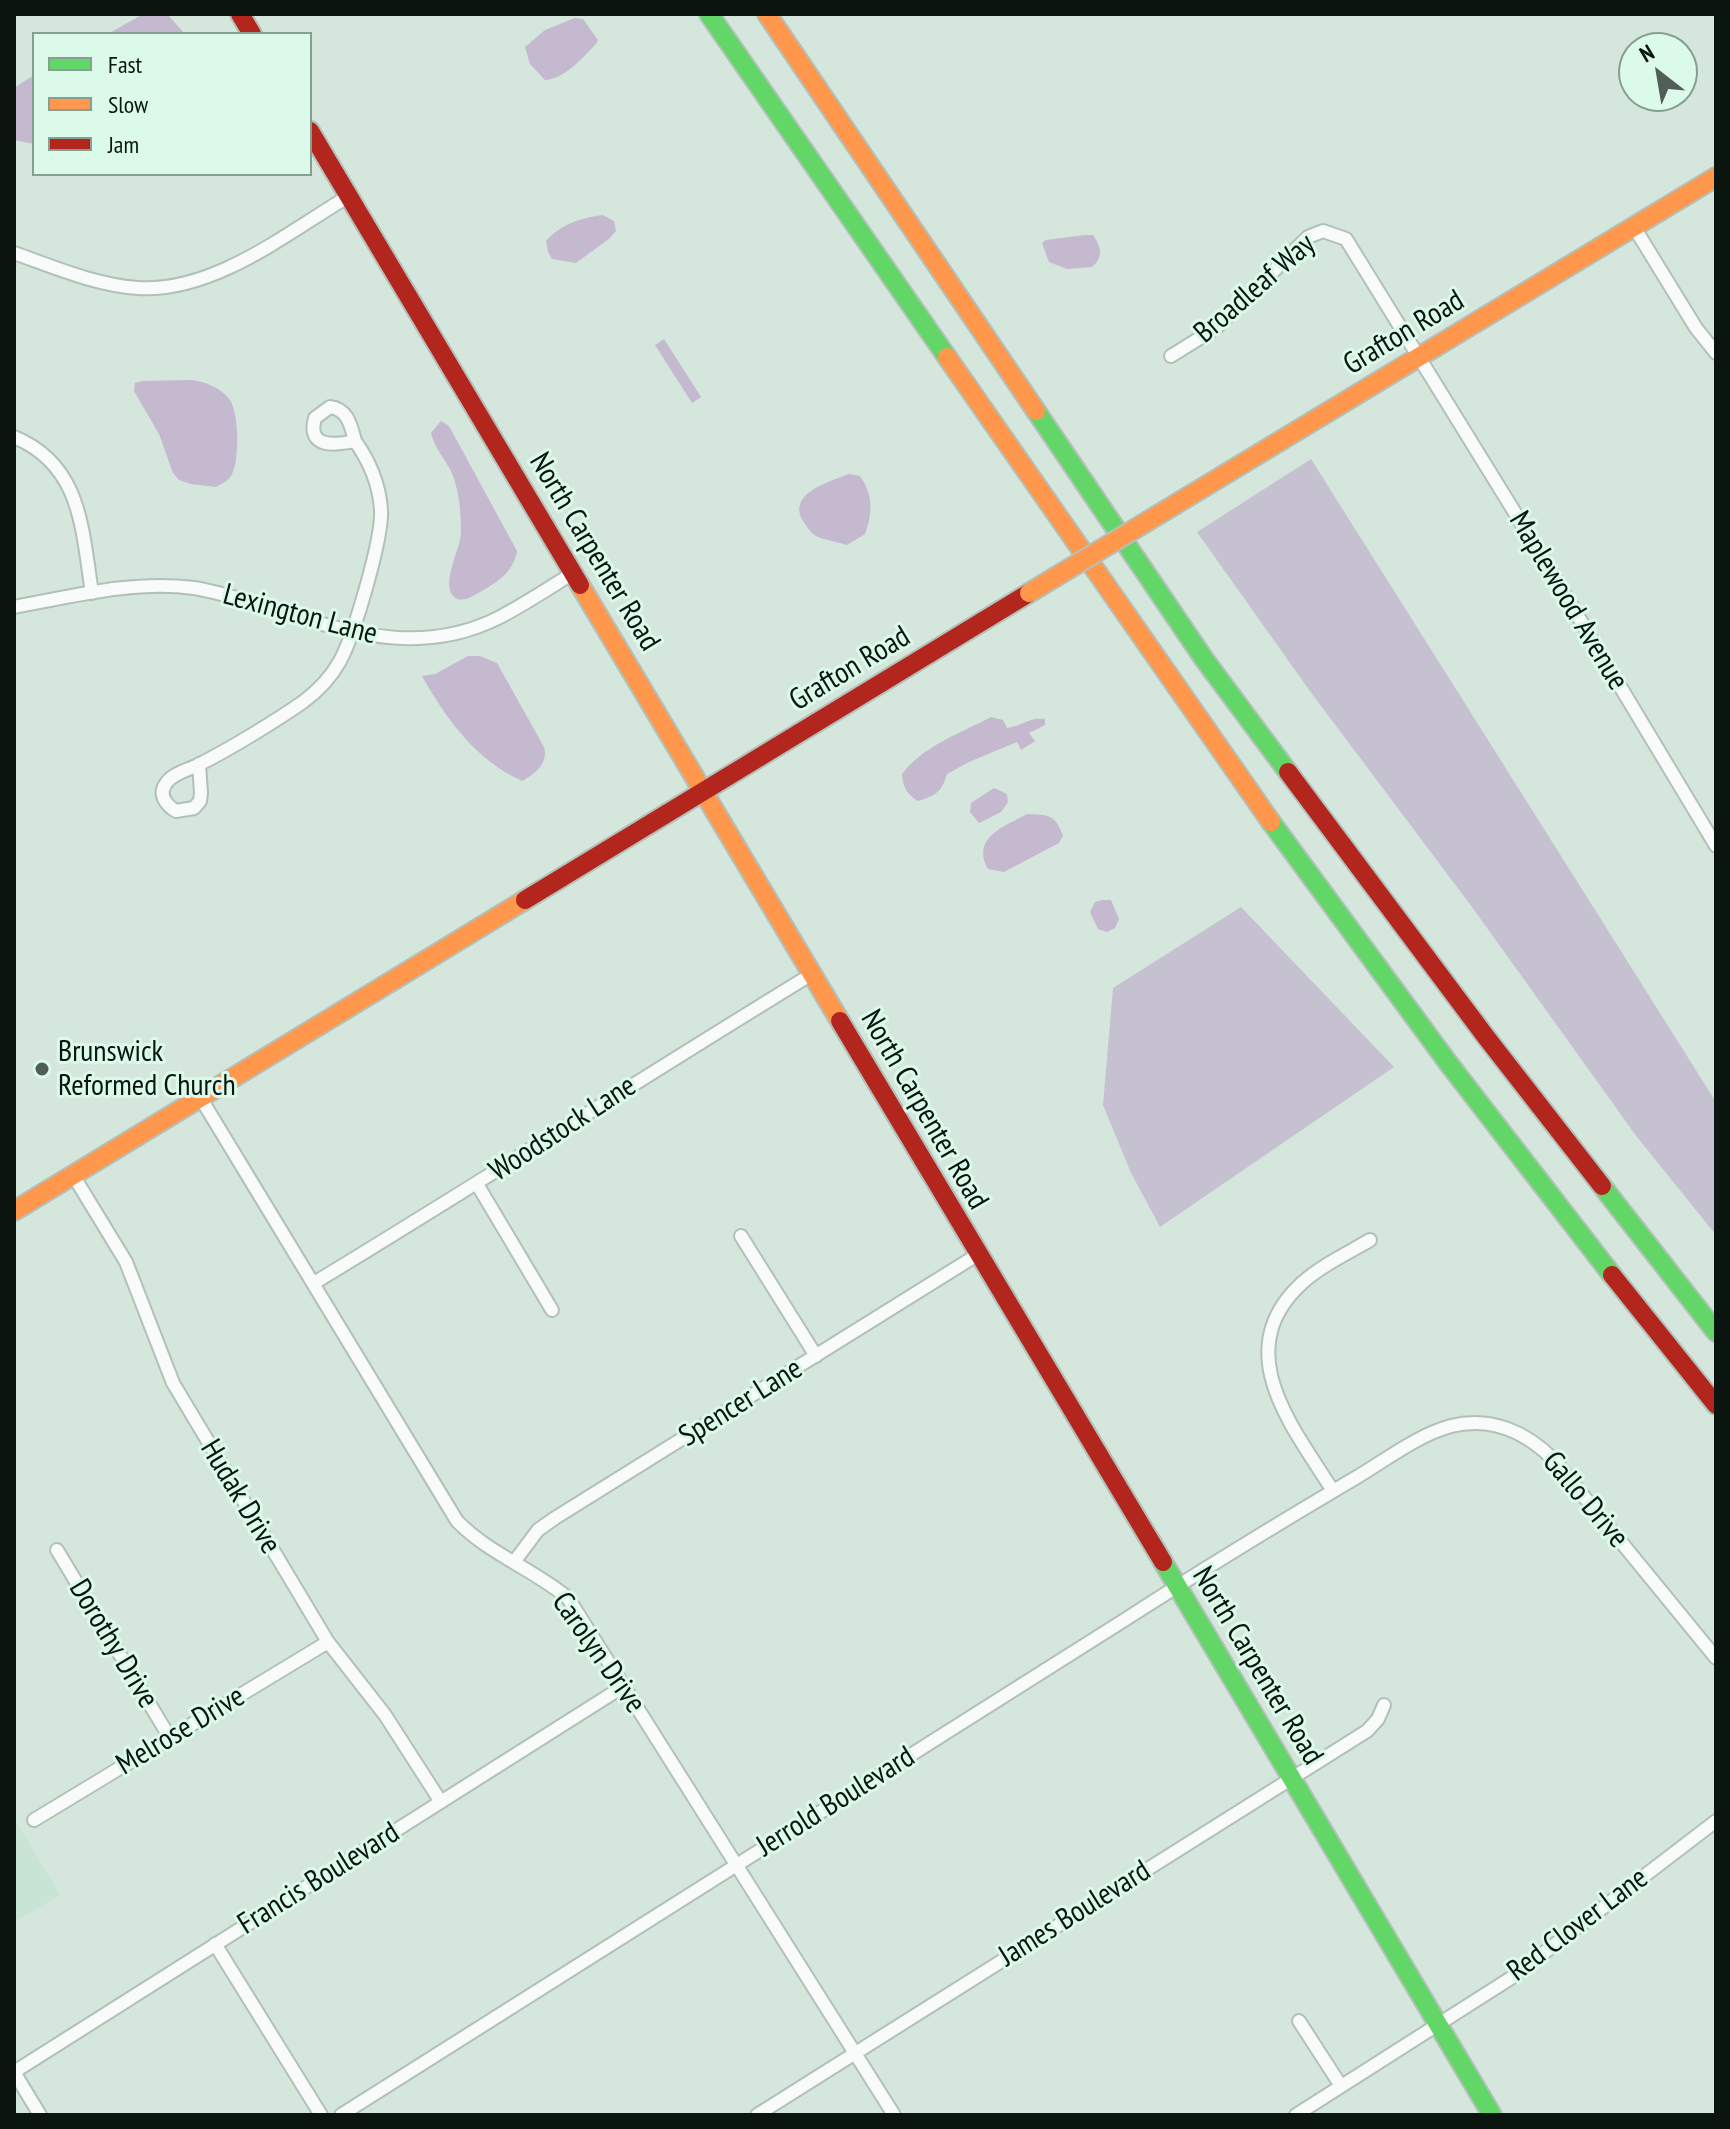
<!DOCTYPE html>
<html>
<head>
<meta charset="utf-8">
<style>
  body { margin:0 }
  #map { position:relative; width:1730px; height:2129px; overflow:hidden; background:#d5e6dd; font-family:"PT Sans Narrow",sans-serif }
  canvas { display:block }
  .frame { position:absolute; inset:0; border:16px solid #0a1510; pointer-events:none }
  .legend { position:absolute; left:32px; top:32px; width:280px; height:144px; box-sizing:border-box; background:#dbfae9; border:2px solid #879e92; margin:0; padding:10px 14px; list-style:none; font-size:24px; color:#0a1510 }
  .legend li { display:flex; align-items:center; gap:16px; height:40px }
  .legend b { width:40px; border:2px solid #879e92 }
  .north { position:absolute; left:1618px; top:32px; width:80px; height:80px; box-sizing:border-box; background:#dbfae9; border:2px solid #879e92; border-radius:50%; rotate:329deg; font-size:22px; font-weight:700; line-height:32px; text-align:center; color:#0a1510 }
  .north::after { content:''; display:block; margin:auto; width:28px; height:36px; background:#515e58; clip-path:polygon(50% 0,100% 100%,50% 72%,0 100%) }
</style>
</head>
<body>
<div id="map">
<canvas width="1730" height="2129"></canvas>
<div class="frame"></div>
<ul class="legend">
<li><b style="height:10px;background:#63d668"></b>Fast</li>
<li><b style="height:10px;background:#ff974d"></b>Slow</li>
<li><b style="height:10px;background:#b3261e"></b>Jam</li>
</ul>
<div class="north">N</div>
</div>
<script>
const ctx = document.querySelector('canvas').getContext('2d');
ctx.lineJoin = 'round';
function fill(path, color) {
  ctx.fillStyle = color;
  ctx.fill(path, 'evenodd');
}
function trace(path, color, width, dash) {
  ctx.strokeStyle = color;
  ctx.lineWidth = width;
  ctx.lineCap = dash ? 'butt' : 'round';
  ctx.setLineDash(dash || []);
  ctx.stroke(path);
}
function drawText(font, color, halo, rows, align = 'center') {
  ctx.font = font + ' "PT Sans Narrow",sans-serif';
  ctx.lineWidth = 6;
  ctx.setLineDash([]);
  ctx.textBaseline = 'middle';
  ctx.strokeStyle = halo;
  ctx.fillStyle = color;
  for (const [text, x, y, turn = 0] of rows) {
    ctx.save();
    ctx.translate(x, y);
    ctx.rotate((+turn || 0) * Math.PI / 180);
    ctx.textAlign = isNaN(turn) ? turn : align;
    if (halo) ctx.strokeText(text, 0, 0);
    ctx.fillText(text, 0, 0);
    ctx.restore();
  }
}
fill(new Path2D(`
  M14 1818 60 1895 14 1922Z`), '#c7e4d4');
fill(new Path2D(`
  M1311 459 1716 1102V1235L1637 1137 1472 907 1312 694 1197 532Z
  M1241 907 1394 1067 1160 1227 1131 1173 1103 1105 1113 988Z`), '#c6c1d0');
fill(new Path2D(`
  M143 14H167L185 34H108Z
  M575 18 583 19 598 40 596 44C582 58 565 79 545 80L530 64 525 47 545 30Z
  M34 75V144L14 140V88Z
  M603 215 614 221 616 231 610 238 576 263 552 259 548 252 546 241C561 224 581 218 603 215Z
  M1085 235H1093C1101 247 1104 257 1092 267L1067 269 1049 262 1042 243 1046 240Z
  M664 339 701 397 692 403 655 345Z
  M191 380C204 381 223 389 230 400 239 413 240 462 231 476 228 481 221 484 216 487L191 484 179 480 173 473 159 434 134 391 135 383 142 381Z
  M441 421 449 426 517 551C514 569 502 579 487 588 478 593 462 605 454 597 440 583 461 549 461 532 461 512 459 489 451 471 444 458 434 447 431 433Z
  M849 474 860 476C873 494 873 513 865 534L847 545C838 542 825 540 816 536 811 533 806 526 803 521 787 493 829 482 849 474Z
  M468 656H480L497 663 544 747C549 763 535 774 522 781 476 760 446 719 422 676L435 674Z
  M991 717 1003 720 1007 728C1023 726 1028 717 1045 719V725L1029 733 1035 741 1021 750 1017 742 969 762 947 774C942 791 936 796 918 801 907 794 903 788 902 774 923 746 961 733 991 717Z
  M994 788 1007 794 1008 802 1001 812 979 823 970 812 971 803Z
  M1027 814C1049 815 1055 814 1063 836L1059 843 1004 872 988 869C971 837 1004 827 1027 814Z
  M1102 900H1111L1119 919 1115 928 1107 932 1098 929 1090 912 1095 902Z`), '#c4b9cf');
const street = new Path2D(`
  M1634 227 1696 328 1716 353
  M14 253C54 267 95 285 138 288 213 293 287 233 349 196
  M1171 356 1216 328 1308 237 1323 231 1346 239 1549 568 1716 846
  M330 407C348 409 351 426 355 441 336 445 306 449 315 418Z
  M14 437C82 465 82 530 92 593
  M14 607C73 596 134 580 194 588 226 593 257 605 288 614 360 636 428 654 500 617 525 604 549 588 573 573
  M199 764 201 793 200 801 194 808 176 811C166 805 157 794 167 782 174 773 188 770 198 765 230 749 274 722 303 702 318 691 331 677 340 661 354 635 383 538 381 509 379 483 370 462 355 441
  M200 1097 457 1521C489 1554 533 1569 568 1598L894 2115
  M73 1175 126 1262 173 1383 328 1642 385 1715 441 1802
  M477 1184 552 1310
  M741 1236 816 1356
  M314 1283C481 1182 645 1076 812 974
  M1333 1491C1293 1427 1228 1351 1302 1283 1322 1265 1348 1253 1370 1240
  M57 1550 170 1738
  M514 1562 538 1530 555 1518 977 1255
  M34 1820 328 1642
  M215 1944 321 2115
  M1299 2021 1341 2086
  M14 2072 624 1686
  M14 2072 40 2115
  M341 2115C603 1950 864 1784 1126 1619 1202 1570 1279 1523 1357 1477 1387 1459 1418 1435 1451 1426 1491 1416 1526 1432 1554 1460L1716 1658
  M757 2115 1367 1731 1378 1719 1384 1705
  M1296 2115 1511 1978 1716 1821`);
const fast = new Path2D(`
  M709 14 947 357
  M1036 411 1204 659 1288 772
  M1271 822 1449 1064 1612 1275
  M1602 1186 1716 1332
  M1163 1562 1492 2115`);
const slow = new Path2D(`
  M767 14 1036 411
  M947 357 1271 822
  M1176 504 1716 177
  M580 585 840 1021
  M14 1211 525 900`);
const jam = new Path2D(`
  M240 14 252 34
  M310 131 580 585
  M1288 772 1486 1037 1602 1186
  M525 900 1029 593
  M840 1021 1163 1562
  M1612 1275 1716 1405`);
trace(street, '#b3c0ba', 16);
trace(fast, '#b3c0ba', 22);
trace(slow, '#b3c0ba', 22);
trace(jam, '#b3c0ba', 22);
trace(street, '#f9fbfa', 12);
trace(fast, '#63d668', 18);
trace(slow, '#ff974d', 18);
trace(jam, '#b3261e', 18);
const slowBridge = new Path2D(`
  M1029 593 1176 504`);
trace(slowBridge, '#b3c0ba', 22, []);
trace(slowBridge, '#ff974d', 18);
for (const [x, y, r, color] of [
  [42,1069,8,"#515e58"]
]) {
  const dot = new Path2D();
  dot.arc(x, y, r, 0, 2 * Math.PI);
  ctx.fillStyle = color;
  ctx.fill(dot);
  trace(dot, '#dbfae9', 3);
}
drawText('30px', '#0a1510', '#dbfae9', [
  ["Broadleaf Way",1255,289,-41],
  ["Grafton Road",1404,333,-31],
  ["North Carpenter Road",594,552,59],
  ["Maplewood Avenue",1568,601,59],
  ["Lexington Lane",300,615,15],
  ["Grafton Road",850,669,-31],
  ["North Carpenter Road",924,1110,60],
  ["Woodstock Lane",563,1129,-33],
  ["Spencer Lane",741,1403,-32],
  ["Hudak Drive",240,1497,59],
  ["Gallo Drive",1585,1500,50],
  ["Dorothy Drive",113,1644,59],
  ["Carolyn Drive",598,1653,55],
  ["North Carpenter Road",1257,1666,59],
  ["Melrose Drive",181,1731,-31],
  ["Jerrold Boulevard",836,1802,-32],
  ["Francis Boulevard",319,1879,-32],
  ["James Boulevard",1075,1914,-32],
  ["Red Clover Lane",1578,1925,-37]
]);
drawText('30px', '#0a1510', '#dbfae9', [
  ["Brunswick",58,1052],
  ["Reformed Church",58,1086]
], 'left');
</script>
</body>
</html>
